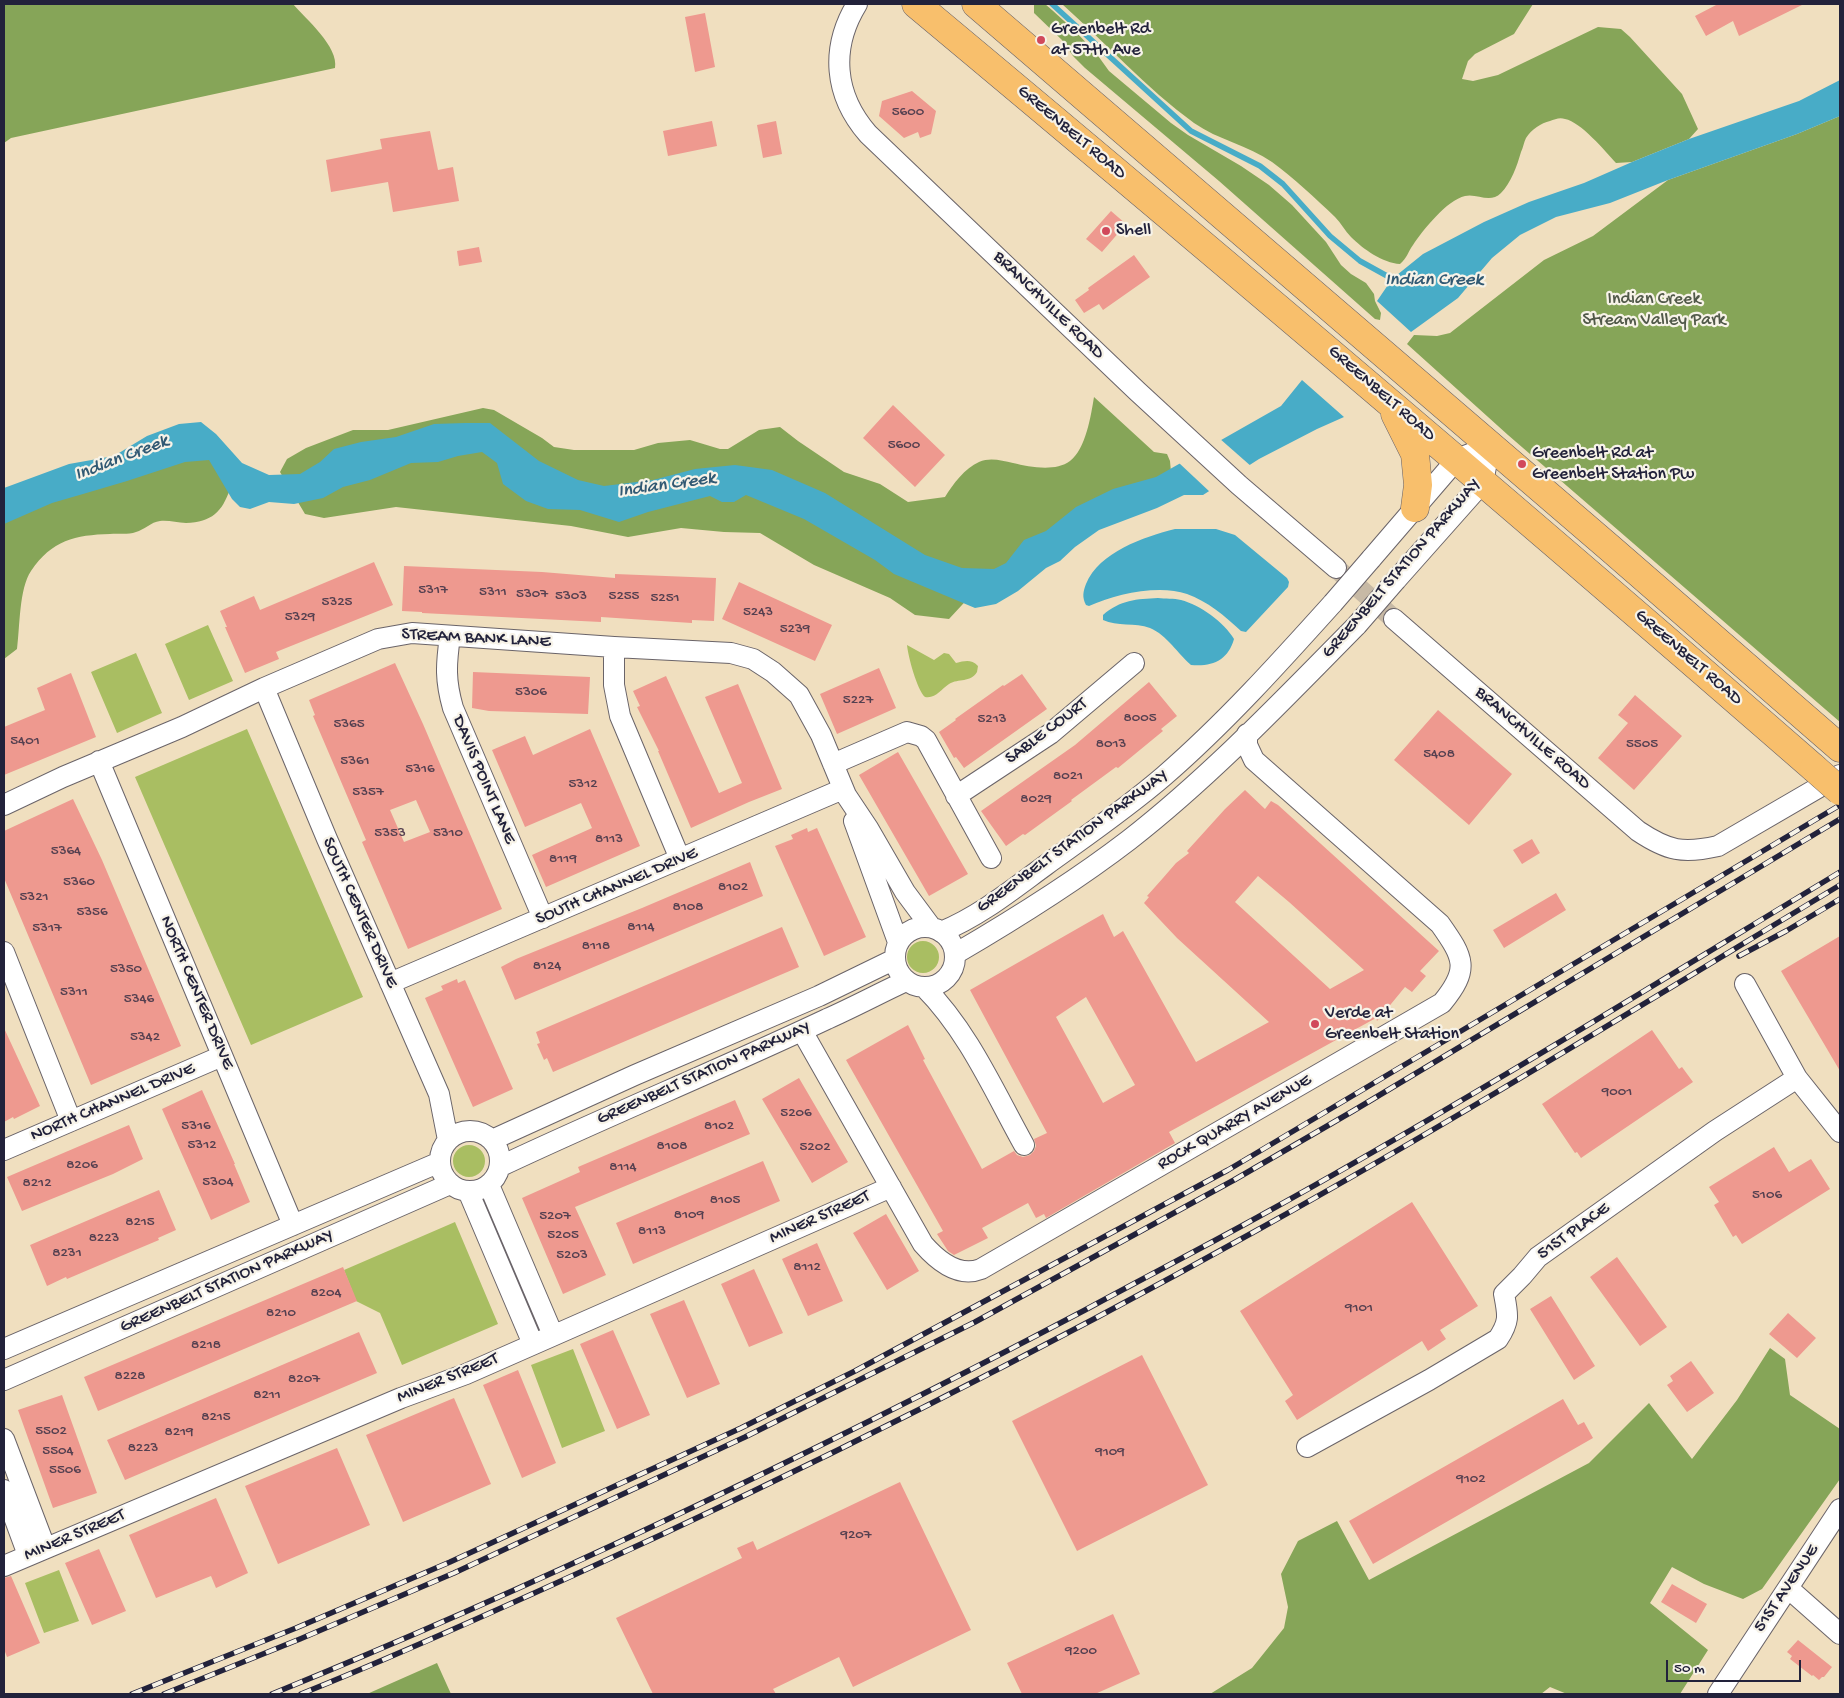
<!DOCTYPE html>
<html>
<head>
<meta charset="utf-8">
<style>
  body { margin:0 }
  #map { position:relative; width:1844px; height:1698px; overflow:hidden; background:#f0dfbf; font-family:"Gochi Hand",sans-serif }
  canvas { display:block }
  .frame { position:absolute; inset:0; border:5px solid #22223b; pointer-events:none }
  .scale { position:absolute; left:1666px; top:1660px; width:135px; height:22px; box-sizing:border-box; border:2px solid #22223b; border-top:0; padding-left:6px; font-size:15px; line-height:18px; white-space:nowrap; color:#22223b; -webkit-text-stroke:4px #f7f3e8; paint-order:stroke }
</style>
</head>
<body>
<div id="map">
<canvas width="1844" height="1698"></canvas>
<div class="frame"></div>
<div class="scale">50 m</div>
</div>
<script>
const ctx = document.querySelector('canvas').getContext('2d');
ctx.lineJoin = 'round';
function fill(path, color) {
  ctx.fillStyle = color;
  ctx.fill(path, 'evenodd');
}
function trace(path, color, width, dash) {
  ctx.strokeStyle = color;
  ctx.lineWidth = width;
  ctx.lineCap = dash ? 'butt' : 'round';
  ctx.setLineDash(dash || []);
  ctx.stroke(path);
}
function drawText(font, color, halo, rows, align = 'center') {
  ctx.font = font + ' "Gochi Hand",sans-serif';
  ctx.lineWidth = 4.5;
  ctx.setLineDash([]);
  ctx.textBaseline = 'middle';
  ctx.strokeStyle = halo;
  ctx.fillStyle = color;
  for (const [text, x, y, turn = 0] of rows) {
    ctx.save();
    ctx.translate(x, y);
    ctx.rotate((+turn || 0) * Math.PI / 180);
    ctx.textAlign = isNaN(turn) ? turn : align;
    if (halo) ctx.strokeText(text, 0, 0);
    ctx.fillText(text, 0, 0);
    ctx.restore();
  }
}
fill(new Path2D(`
  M208 625 233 681 189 700 165 644Z
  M907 645 934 660 944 653 949 654 956 663C965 661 971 659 978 666L977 672C970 683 959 678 949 684 941 689 936 699 925 697 917 690 908 656 907 645Z
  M136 653 162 713 117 733 91 672Z
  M247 729 363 997 251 1045 135 777Z
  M907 957a16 16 0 1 1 32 0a16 16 0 1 1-32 0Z
  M453 1161a16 16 0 1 1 32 0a16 16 0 1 1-32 0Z
  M455 1222 498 1324 402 1365 380 1313 356 1301 344 1270Z
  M573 1349 605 1431 562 1448 531 1365Z
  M59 1570 79 1621 44 1633 25 1583Z`), '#a9be62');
fill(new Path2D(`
  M4 4H293C306 19 339 47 335 68L11 138 4 143Z
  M1034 4H1045L1052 10 1074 30 1096 53 1109 71 1171 123 1188 135 1241 166 1269 185 1292 205 1326 242 1341 265 1351 274 1366 283 1374 294 1375 301 1381 313 1380 320 1375 319 1219 181 1085 68 1073 56 1062 40 1034 13Z
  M1062 4H1533L1514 34 1475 54 1468 61 1462 79 1473 81 1498 75 1598 27 1621 29 1630 37 1682 94 1698 129 1689 139 1632 162 1616 163C1605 151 1581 122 1565 119 1560 117 1555 119 1550 121 1541 123 1532 129 1526 138 1524 142 1523 148 1521 152 1517 166 1511 183 1501 193 1490 204 1477 193 1465 196 1447 200 1423 230 1413 245 1408 252 1407 258 1400 264 1383 263 1363 249 1351 237 1345 231 1341 223 1335 217 1315 198 1294 178 1272 162 1248 145 1218 140 1194 123 1146 88 1106 43 1062 4Z
  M1840 116V722L1508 435 1407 344 1414 335 1437 336 1450 333 1544 260 1593 236 1668 180 1797 134Z
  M1094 397 1154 452 1167 454 1170 461 1172 483 987 578 949 619 915 615 890 598 814 565 760 533 724 532 681 528 628 537 571 526 396 507 324 518 305 514 280 472 287 459 306 448 353 430H388L483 408 494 410 542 438 554 447 574 450H634L658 443 690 440 720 449H728L759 430 780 427 798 441 844 472 880 484 908 502 945 497C953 484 965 468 979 462 991 457 1002 461 1013 463 1030 467 1055 472 1070 461 1086 449 1091 415 1094 397Z
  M195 438 230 489C222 512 212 522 186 523 177 523 169 520 160 521 151 522 144 530 136 532 128 535 118 533 110 534 75 535 52 540 31 571 19 589 20 626 17 649L4 659V507Z
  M1770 1348 1785 1359 1790 1395 1840 1429V1479L1762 1589 1743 1599 1704 1584 1672 1567 1650 1603 1708 1650 1680 1694H1567L1550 1687 1541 1694H1210L1252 1668 1284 1628 1288 1607 1281 1574 1298 1541 1337 1521 1369 1580 1589 1463 1649 1403 1692 1459 1737 1400Z
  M437 1663 451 1694H367Z`), '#86a558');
fill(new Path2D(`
  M1840 80V116L1797 134 1668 180 1610 203 1556 217 1520 235 1492 258 1458 298 1411 332 1377 301 1392 279 1423 254 1484 222 1529 202 1584 183 1632 162 1689 139 1799 101Z
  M1302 380 1344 417 1317 429 1259 459 1203 495H1184L1157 508 1099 530 1075 547 1060 561 1046 568 1018 591 996 604 975 608 894 574 875 560 804 519 746 495 734 502H722L710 496 648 512 619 522 580 510 548 509 526 501 503 484 497 463 482 452 458 456 438 462 411 463 370 480 343 487 323 498 294 504 269 502 250 509 240 507 232 499 209 460 185 462 127 481 83 494 52 503 4 524V488L69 464 114 456 147 436 179 424 201 422 216 434 242 463 269 475 300 474 320 462 334 449 361 442 396 437 434 424 465 423H490L539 461 578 480 604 486 653 480 695 469 735 465 772 470 825 493 925 555 962 568 994 569 1006 563 1024 540 1046 531 1076 507 1113 489 1156 477 1281 406Z
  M1175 529H1216L1235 535 1287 578 1289 582 1288 587 1246 632 1241 631C1225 616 1207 601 1187 594 1159 584 1115 594 1089 606L1086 605C1082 597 1083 592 1086 584 1099 552 1144 537 1175 529Z
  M1158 598C1165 599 1174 598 1181 600 1200 605 1224 622 1234 639 1228 660 1213 667 1191 665 1178 654 1167 635 1150 628 1135 622 1117 627 1103 620V615C1120 600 1137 599 1158 598Z`), '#48acc7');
fill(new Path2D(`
  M1219 438 1252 467 1211 493 1178 462Z`), '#f0dfbf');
trace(new Path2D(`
  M1052 4 1191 131 1260 166 1283 184 1330 236 1360 261 1398 282`), '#48acc7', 5.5);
fill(new Path2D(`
  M1718 4H1804L1739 36 1733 21 1706 36 1695 16Z
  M705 13 715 67 695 72 685 17Z
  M912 91 936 111 931 134 920 138 918 132 904 138 879 116 882 101Z
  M712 121 717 146 668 156 663 131Z
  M776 121 782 154 763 158 757 125Z
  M430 131 438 170 453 167 459 201 393 212 388 182 331 192 326 160 382 149 380 139Z
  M1111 211 1126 224 1102 252 1086 239Z
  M479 247 482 262 459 266 457 251Z
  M1134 255 1150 277 1103 310 1099 304 1084 313 1075 300 1089 290 1088 288Z
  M893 405 945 455 915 487 863 438Z
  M374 562 393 605 276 652 279 659 245 673 225 627H227L220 611 254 596 260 610Z
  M404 566 542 572 615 578V574L716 578 714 621 692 620V623L676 622 601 617V622L422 613V612L402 611Z
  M739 582 832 625 815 661 722 619Z
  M395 663 423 724 502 909 408 949 362 842 366 840 313 716 315 715 309 700ZM416 800 430 832 404 842 390 810Z
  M879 668 896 708 837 734 820 694Z
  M473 672 590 677 588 714 489 711 472 708Z
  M71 673 96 737 4 775V727L45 710 37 688Z
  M1022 674 1047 709 964 768 956 757 954 758 939 732 956 720 955 719 1003 685 1004 686Z
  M666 676 719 793 742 783 705 697 738 684 782 789 749 802 691 828 658 751H659L637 707 640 706 633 691Z
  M1149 682 1177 716 1161 729 1163 731 1118 768 1116 767 1071 800 1072 801 1025 835 1023 834 1006 846 981 811 1075 745Z
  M1635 695 1682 736 1634 790 1598 758 1628 723 1618 715Z
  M1438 710 1512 774 1469 825 1394 760Z
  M590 729 640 846 546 887 532 855 592 828 581 803 525 827 492 750 525 736 533 755Z
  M898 752 968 874 929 896 859 775Z
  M1245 790 1265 809 1271 801 1278 805 1439 951 1420 971 1426 976 1412 992 1405 987 1377 1021 1376 1018 1169 1132 1175 1143 1046 1218 1044 1214 1036 1218 1028 1203 982 1228 988 1238 954 1255 948 1251 937 1234 943 1231 846 1060 908 1025 925 1059 923 1060 982 1169 1014 1151 1017 1155 1023 1157 1030 1155 1034 1151 1036 1146 1034 1139 1047 1133 970 990 1103 914 1114 937 1123 931 1196 1062 1269 1022 1177 938 1144 903 1149 897 1147 896 1163 878 1176 863 1189 853 1187 851 1225 809ZM1258 876 1289 902 1364 970 1330 989 1235 902ZM1086 997 1135 1085 1103 1103 1056 1017Z
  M73 799 102 860 181 1046 91 1085 4 878V831Z
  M807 828 808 832 817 828 866 937 824 956 775 846 793 839 791 835Z
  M1532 839 1540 853 1522 864 1513 850Z
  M750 862 763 896 515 1000 501 967 516 959 642 908Z
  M1556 893 1566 910 1504 948 1493 930Z
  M782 927 799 967 553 1072 547 1058 544 1060 537 1044 540 1043 536 1032Z
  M1840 936V1071L1781 971Z
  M457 979 458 983 465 980 513 1089 473 1107 425 998 443 990 441 986Z
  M4 1028 40 1106 14 1119 13 1117 4 1122Z
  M1652 1030 1679 1069 1682 1067 1693 1082 1581 1158 1577 1152 1575 1153 1542 1104Z
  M799 1078 848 1162 812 1183 762 1099Z
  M202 1090 235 1164H234L250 1202 211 1220 162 1109Z
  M735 1100 750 1134 575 1207 606 1275 563 1294 522 1198 580 1172 578 1167Z
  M129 1125 143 1159 113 1174 22 1211 7 1177Z
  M1774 1147 1789 1172 1811 1159 1830 1189 1742 1244 1736 1235 1733 1237 1714 1205 1719 1202 1709 1187Z
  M763 1161 780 1201 633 1264 616 1223Z
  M159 1190 176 1230 158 1238 159 1240 121 1256 67 1279 66 1277 47 1286 30 1245Z
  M1412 1202 1478 1306 1440 1330 1446 1339 1428 1351 1422 1341 1297 1420 1285 1401 1293 1395 1240 1311Z
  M886 1214 919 1271 887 1290 853 1233Z
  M817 1243 843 1301 808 1316 782 1259Z
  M1617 1257 1667 1327 1640 1346 1590 1277Z
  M343 1267 357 1301 98 1411 84 1377Z
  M754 1269 783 1333 749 1347 721 1284Z
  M1551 1296 1595 1366 1574 1380 1530 1309Z
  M684 1300 720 1384 687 1398 650 1314Z
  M1788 1313 1816 1338 1797 1358 1769 1334Z
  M613 1330 650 1415 617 1429 580 1344Z
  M359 1332 377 1373 125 1480 107 1440Z
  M1142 1355 1208 1485 1077 1551 1012 1421Z
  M1691 1361 1714 1393 1687 1412 1667 1385 1673 1381 1670 1376Z
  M518 1370 556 1463 522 1478 483 1385Z
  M62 1395 97 1493 53 1508 18 1410Z
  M454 1398 491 1484 403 1522 366 1435Z
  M1563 1399 1578 1425 1584 1422 1593 1438 1373 1564 1349 1521Z
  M337 1448 370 1525 278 1564 245 1486Z
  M900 1482 971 1630 853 1687 839 1657 773 1689 776 1694H653L616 1618 742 1558 737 1548 753 1541 757 1550Z
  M216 1498 248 1573 216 1588 211 1576 156 1598 129 1535Z
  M99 1549 126 1611 92 1625 65 1563Z
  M11 1576 40 1643 7 1657 4 1649V1578Z
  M1672 1584 1707 1604 1696 1623 1661 1602Z
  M1113 1614 1140 1674 1095 1694H1022L1007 1663Z
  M1798 1640 1832 1667 1824 1677H1822L1819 1680 1813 1675 1812 1676 1790 1659 1792 1656 1787 1652Z`), '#ee998f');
trace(new Path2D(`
  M1336 568 1394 619`), '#c7b9a5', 20, [20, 10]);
const street = new Path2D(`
  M857 4C830 48 834 95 868 134L1137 391 1239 485 1336 568
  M1371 559 1457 459 1490 446
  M1396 580 1483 482 1490 446
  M1394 619 1638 831C1668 851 1683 854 1718 846L1840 775
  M450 636C446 665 445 680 453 708L543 918
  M614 647V685L620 716 680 859
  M264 688 327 839 439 1094 448 1140
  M99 761 293 1225
  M833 764 907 732 921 736 926 740 991 858
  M956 796 1050 734 1134 663
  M4 805 63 777 182 727 264 688 378 639 412 633 614 647 731 653 753 659 773 672 799 695 821 735 846 795 868 828 905 892 931 927
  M854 821 898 942
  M895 957a30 30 0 1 1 60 0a30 30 0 1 1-60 0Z
  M941 932C980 916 1013 889 1046 865 1086 836 1127 808 1164 776 1225 723 1279 663 1333 603
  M4 952 71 1121
  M955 954C1015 919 1073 883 1129 840 1211 776 1284 699 1357 625
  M390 983 843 789
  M1745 984 1797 1078 1840 1132
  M924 987C968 1031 994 1091 1024 1145
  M802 1031 923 1244C937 1260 958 1278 981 1269L1442 1003C1470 969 1464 958 1440 924L1254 760 1247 745V734
  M440 1161a30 30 0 1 1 60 0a30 30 0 1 1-60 0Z
  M492 1140 635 1075 819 996 895 959
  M4 1150 222 1056
  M501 1166C609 1115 719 1070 827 1019 854 1007 880 993 906 981
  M489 1185 553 1335
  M468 1191 533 1344
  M4 1349 440 1162
  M4 1380 450 1184
  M4 1439 45 1547
  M1307 1447 1429 1380 1498 1339C1510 1321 1508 1315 1504 1294L1522 1276 1538 1257 1715 1131 1797 1078
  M4 1490 28 1555
  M4 1566 401 1398 466 1374 891 1187
  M1788 1588 1840 1634
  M1718 1694 1840 1509`);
const primary = new Path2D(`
  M916 4C1218 256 1518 510 1814 768
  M976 4 1611 549 1840 748
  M1395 414 1415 454 1418 485 1415 508`);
trace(street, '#6a6469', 22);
trace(primary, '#6a6469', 29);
trace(street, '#fff', 20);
trace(primary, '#f8bf6c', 28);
const rail = new Path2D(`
  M1739 956 1786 931 1840 899
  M132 1694 296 1628 450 1562 741 1428 855 1371 1228 1170 1840 805
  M164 1694 300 1639 454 1573 745 1437 975 1322 1234 1180 1353 1111 1840 819
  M272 1694C549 1581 820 1450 1085 1310 1142 1279 1200 1249 1258 1217 1455 1108 1647 989 1840 872
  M301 1694C393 1657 484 1616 574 1575 807 1469 1037 1353 1261 1228 1457 1119 1648 1001 1840 885`);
trace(rail, '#22223b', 5.5);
trace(rail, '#f7f3e8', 4, [11]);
const streetBridge = new Path2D(`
  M1333 603 1371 559
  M1357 625 1396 580`);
const primaryBridge = new Path2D(`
  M1814 768 1840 791`);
trace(streetBridge, '#6a6469', 22, []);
trace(primaryBridge, '#6a6469', 29, []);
trace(streetBridge, '#fff', 20);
trace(primaryBridge, '#f8bf6c', 28);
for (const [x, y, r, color] of [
  [1041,40,5,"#d1495b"],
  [1106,231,5,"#d1495b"],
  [1522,464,5,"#d1495b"],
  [1315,1024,5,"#d1495b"]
]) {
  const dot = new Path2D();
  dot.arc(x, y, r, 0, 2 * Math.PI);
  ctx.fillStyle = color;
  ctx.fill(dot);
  trace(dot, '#f7f3e8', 2);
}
drawText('15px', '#554050', null, [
  ["5600",908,113],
  ["5600",904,446],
  ["5317",433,591],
  ["5311",493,593],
  ["5307",532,595],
  ["5303",571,597],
  ["5255",624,597],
  ["5251",665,599],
  ["5325",337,603],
  ["5243",758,613],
  ["5329",300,618],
  ["5239",795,630],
  ["5306",531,693],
  ["5227",858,701],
  ["8005",1140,719],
  ["5213",992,720],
  ["5365",349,725],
  ["5401",25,742],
  ["8013",1111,745],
  ["5505",1642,745],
  ["5408",1439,755],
  ["5361",355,762],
  ["5316",420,770],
  ["8021",1068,777],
  ["5312",583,785],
  ["5357",368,793],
  ["8029",1036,800],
  ["5353",390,834],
  ["5310",448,834],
  ["8113",609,840],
  ["5364",66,852],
  ["8119",563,860],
  ["5360",79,883],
  ["8102",733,888],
  ["5321",34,898],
  ["8108",688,908],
  ["5356",92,913],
  ["8114",641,928],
  ["5317",47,929],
  ["8118",596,947],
  ["8124",547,967],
  ["5350",126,970],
  ["5311",74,993],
  ["5346",139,1000],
  ["5342",145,1038],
  ["9001",1617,1093],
  ["5206",796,1114],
  ["5316",196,1127],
  ["8102",719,1127],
  ["5312",202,1146],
  ["8108",672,1147],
  ["5202",815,1148],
  ["8206",82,1166],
  ["8114",623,1168],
  ["5304",218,1183],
  ["8212",37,1184],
  ["5106",1767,1196],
  ["8105",725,1201],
  ["8109",689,1216],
  ["5207",555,1217],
  ["8215",140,1223],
  ["8113",652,1232],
  ["5205",563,1236],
  ["8223",104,1239],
  ["8231",67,1254],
  ["5203",572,1256],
  ["8112",807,1268],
  ["8204",326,1294],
  ["9101",1359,1309],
  ["8210",281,1314],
  ["8218",206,1346],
  ["8228",130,1377],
  ["8207",304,1380],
  ["8211",267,1396],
  ["8215",216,1418],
  ["5502",51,1432],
  ["8219",179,1433],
  ["8223",143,1449],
  ["5504",58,1452],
  ["9109",1110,1453],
  ["5506",65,1471],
  ["9102",1471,1480],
  ["9207",856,1536],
  ["9200",1081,1652]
]);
drawText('18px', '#22223b', '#f7f3e8', [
  ["Greenbelt Rd",1051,30],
  ["at 57th Ave",1051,51],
  ["Shell",1116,231],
  ["Greenbelt Rd at",1532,454],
  ["Greenbelt Station Pw",1532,475],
  ["Verde at",1325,1014],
  ["Greenbelt Station",1325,1035]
], 'left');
drawText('18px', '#22223b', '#f7f3e8', [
  ["GREENBELT ROAD",1071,133,40],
  ["BRANCHVILLE ROAD",1048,306,44],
  ["GREENBELT ROAD",1381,394,41],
  ["GREENBELT STATION PARKWAY",1402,569,-49],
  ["STREAM BANK LANE",476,639,3],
  ["GREENBELT ROAD",1688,658,41],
  ["SABLE COURT",1047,732,-37],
  ["BRANCHVILLE ROAD",1532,739,41],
  ["DAVIS POINT LANE",483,780,67],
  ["GREENBELT STATION PARKWAY",1073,842,-36],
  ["SOUTH CHANNEL DRIVE",617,887,-23],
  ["SOUTH CENTER DRIVE",359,913,66],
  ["NORTH CENTER DRIVE",196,993,67],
  ["GREENBELT STATION PARKWAY",704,1074,-24],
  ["NORTH CHANNEL DRIVE",113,1103,-23],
  ["ROCK QUARRY AVENUE",1235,1123,-30],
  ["MINER STREET",820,1218,-24],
  ["51ST PLACE",1574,1232,-36],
  ["GREENBELT STATION PARKWAY",227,1282,-24],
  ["MINER STREET",448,1379,-22],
  ["MINER STREET",75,1536,-23],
  ["51ST AVENUE",1787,1589,-56]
]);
drawText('18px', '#515949', '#f7f3e8', [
  ["Indian Creek",1654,300],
  ["Stream Valley Park",1654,321]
]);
drawText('italic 19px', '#315973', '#f7f3e8', [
  ["Indian Creek",1434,281],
  ["Indian Creek",122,459,-21],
  ["Indian Creek",667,486,-8]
]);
</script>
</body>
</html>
